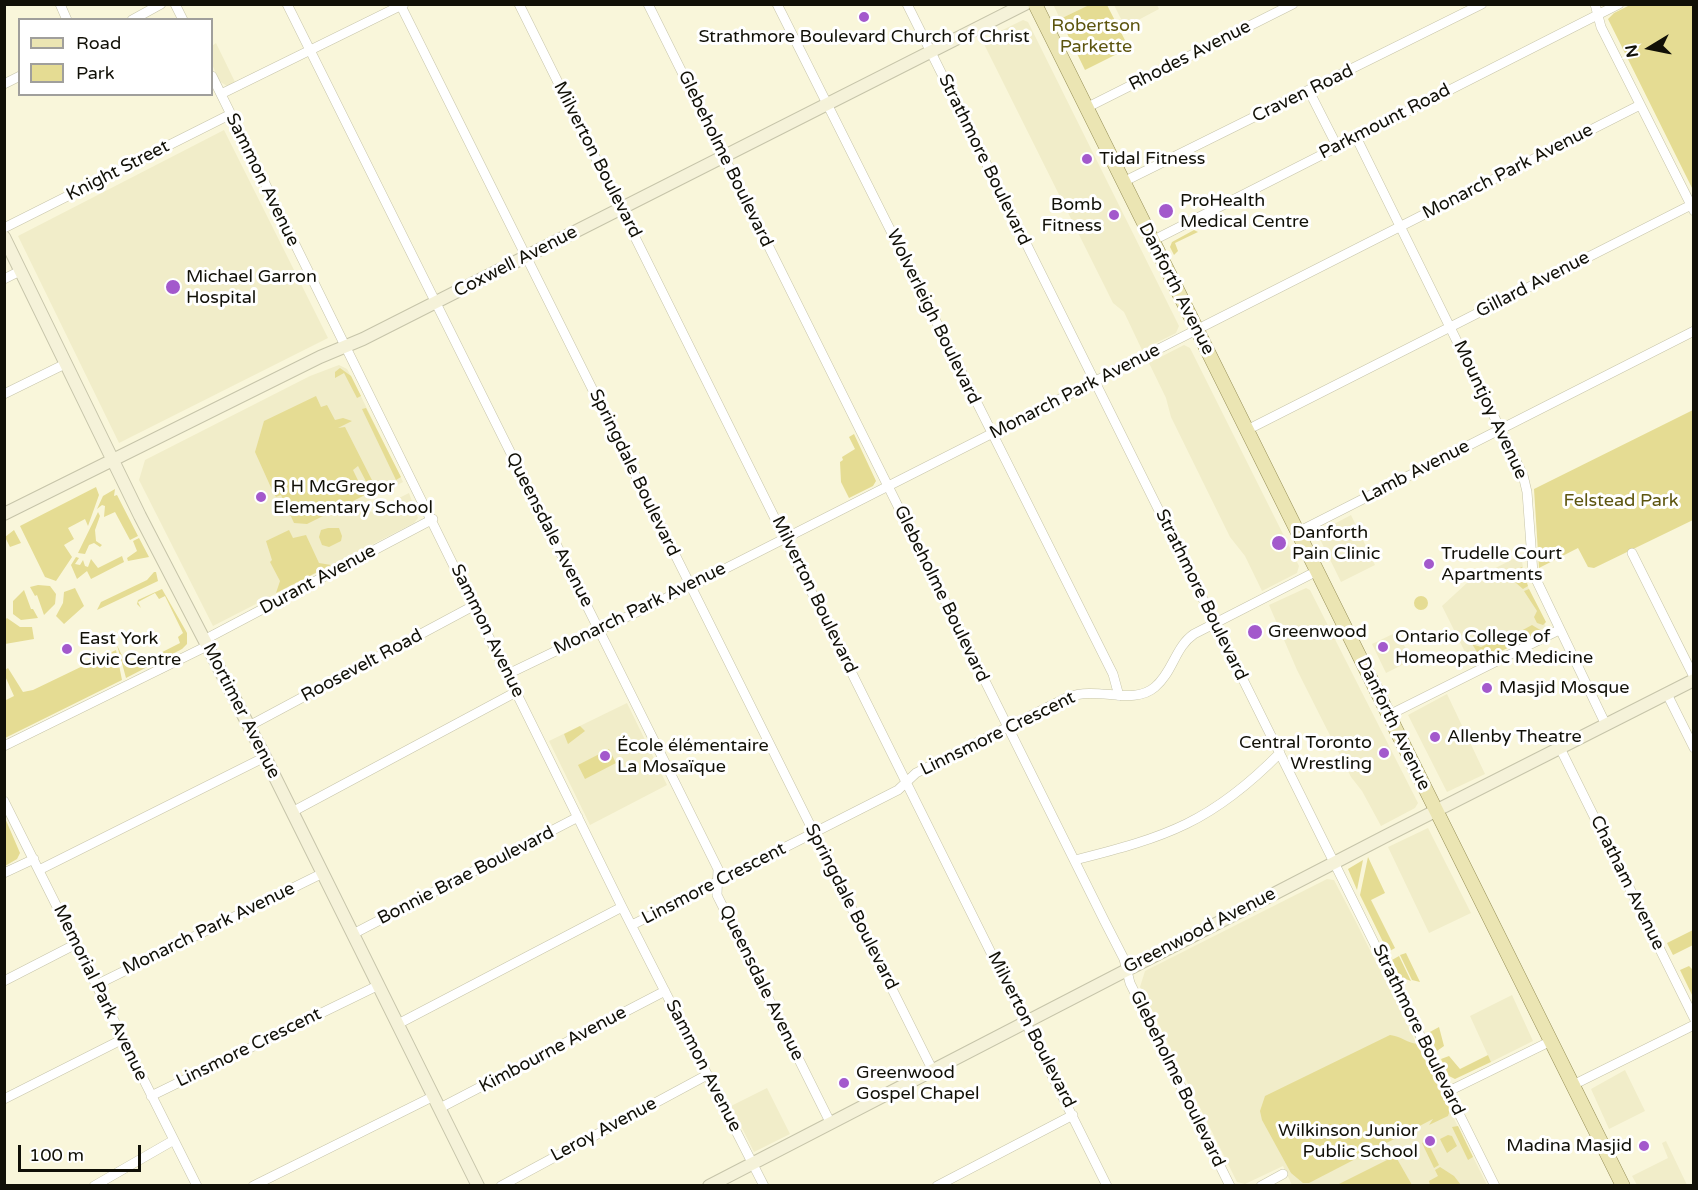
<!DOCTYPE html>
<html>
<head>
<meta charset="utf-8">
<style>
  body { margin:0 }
  #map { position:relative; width:1698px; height:1190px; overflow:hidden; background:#f9f6da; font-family:"Varela Round",sans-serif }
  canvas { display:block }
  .frame { position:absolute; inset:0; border:6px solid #111007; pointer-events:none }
  .legend { position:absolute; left:18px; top:18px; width:195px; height:78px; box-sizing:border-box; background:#fff; border:2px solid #a09f9c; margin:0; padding:8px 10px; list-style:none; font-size:18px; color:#111007 }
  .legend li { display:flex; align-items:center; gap:12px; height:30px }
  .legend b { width:30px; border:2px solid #a09f9c }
  .north { position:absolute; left:1620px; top:18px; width:60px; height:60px; -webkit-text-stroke:4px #fff; paint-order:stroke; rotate:260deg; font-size:16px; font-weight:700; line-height:24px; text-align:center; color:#111007 }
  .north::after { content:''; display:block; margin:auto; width:21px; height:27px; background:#111007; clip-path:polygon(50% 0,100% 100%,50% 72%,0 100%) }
  .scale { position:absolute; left:18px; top:1145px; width:123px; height:27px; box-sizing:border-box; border:3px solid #111007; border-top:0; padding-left:8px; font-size:18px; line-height:21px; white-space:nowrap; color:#111007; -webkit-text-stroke:4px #fff; paint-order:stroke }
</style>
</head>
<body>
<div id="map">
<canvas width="1698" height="1190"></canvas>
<div class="frame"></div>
<ul class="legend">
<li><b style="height:8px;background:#ebe5b3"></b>Road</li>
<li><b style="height:16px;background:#e5dc93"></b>Park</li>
</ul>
<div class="north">N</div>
<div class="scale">100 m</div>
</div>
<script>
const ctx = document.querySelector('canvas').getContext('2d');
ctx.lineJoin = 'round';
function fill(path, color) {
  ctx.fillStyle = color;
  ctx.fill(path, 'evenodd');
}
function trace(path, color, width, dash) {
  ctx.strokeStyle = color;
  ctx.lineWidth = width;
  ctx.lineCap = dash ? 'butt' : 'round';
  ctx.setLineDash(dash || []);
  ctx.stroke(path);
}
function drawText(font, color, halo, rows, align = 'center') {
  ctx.font = font + ' "Varela Round",sans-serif';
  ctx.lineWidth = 6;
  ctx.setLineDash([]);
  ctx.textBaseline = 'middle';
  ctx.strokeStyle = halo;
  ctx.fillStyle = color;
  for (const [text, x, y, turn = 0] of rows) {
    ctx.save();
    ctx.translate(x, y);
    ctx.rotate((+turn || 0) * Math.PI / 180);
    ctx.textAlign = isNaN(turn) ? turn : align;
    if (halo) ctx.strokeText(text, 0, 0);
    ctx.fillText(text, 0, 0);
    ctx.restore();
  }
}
fill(new Path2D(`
  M1053 4 1089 5 1060 19Z
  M1114 5H1157L1159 9 1125 27Z
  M1023 20 1028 22 1179 326 1176 333 1142 350 1124 312 1113 303 982 40Z
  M216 43 235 82 227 86 219 81 212 64V46Z
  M224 130 328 338 119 443 18 236Z
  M1184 345 1190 348 1299 566 1297 573 1262 591 1245 556 1230 537 1171 417 1166 398 1149 363Z
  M339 365 347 369 351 376 403 482 364 503 371 512 409 493 418 518 414 523 213 626 139 480 145 460 310 376Z
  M1351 515 1375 565 1341 582 1317 533Z
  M1521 555 1525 580 1546 627 1472 666 1442 606 1468 582Z
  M1306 588 1310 590 1418 803 1415 808 1381 826 1362 791 1351 777 1297 670 1269 605Z
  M1397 632 1412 660 1386 673 1372 644Z
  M1447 694 1485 774 1447 792 1408 715Z
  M627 703 667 785 590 825 549 741Z
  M1428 828 1471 913 1429 933 1388 847Z
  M1327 879 1334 880 1356 922 1487 1185H1292L1283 1166 1245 1184 1237 1182 1140 987 1145 971Z
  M1512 995 1533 1041 1491 1062 1470 1016Z
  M1625 1070 1645 1111 1609 1129 1591 1089Z
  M767 1088 790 1134 754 1152 731 1106Z
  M1666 1141 1687 1185H1637L1632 1176 1668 1158 1662 1143Z`), '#f1edc9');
fill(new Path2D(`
  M1089 5H1107L1129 48 1085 70 1060 19Z
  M1630 5H1693V190L1608 19 1614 13Z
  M1194 230 1198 232 1175 243 1178 251 1174 255 1170 247 1172 242Z
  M340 368 351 376 361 396 357 398 344 373 335 378V372Z
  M316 396 321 407 327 405 335 420 343 418 352 421 338 428 345 427 377 490 372 493 358 466 353 470 365 495 307 524 294 523 281 495 276 497 273 492 255 452 264 421Z
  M366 408 401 477 396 480 362 409Z
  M1693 410V520L1594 568 1588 567 1578 548 1539 568 1534 489Z
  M854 434 876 481 873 486 849 498 841 482 840 462 843 460 842 457 855 449 849 437Z
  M96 487 99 495 88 526 85 519 68 528 74 539 64 545 72 557 56 581 45 577 20 526Z
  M115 489 114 496 117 495 138 536 130 540 115 512 104 517 105 506 102 505 97 509 103 496Z
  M98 512 100 516 95 530 96 541 102 545 100 547 94 543 89 545 85 554 78 553Z
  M328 528H339L342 536 341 541 329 547 322 545 319 537 321 530Z
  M14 530 21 543 10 547 5 537Z
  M289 530 293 538 306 535 319 563 331 565 276 593 280 581 270 562 272 560 266 541Z
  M139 538 149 557 128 561 127 558 137 551 133 541Z
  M122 556 124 562 91 579 87 571 77 579 71 565 76 557 79 558 75 564 80 565 83 560 85 566 88 567 91 559 98 568Z
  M1522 567 1528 586 1523 589 1516 583H1511L1508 576 1509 573Z
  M154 572H156L158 581 97 610 101 602 147 580Z
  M38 585 50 586 56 594 55 604 44 615 37 595 35 596 30 587Z
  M75 588 84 606 64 624 56 616 63 603 64 592Z
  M162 589 187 633V644L182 649 126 678 117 645 125 662 131 660 135 666 180 643 178 637 183 633 165 596 159 599 155 593 138 602 141 608 137 604 138 600Z
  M1529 589 1546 622 1543 625 1537 623 1534 617 1537 611 1524 591Z
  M24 590 31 609H33L38 618 21 620 13 614V601Z
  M1414 603a7 7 0 1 1 14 0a7 7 0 1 1-14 0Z
  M7 618 20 627H32L34 639 5 644V620Z
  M1532 625 1542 631 1517 643 1519 632Z
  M1513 631 1510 647 1482 660 1472 644 1481 647Z
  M116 650 122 680 5 738V698L6 700 14 696 5 676V670L8 668 23 692 33 690Z
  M580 726 585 731 568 744 564 734Z
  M609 749 616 763 585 779 578 765Z
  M5 818 20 853 17 859 5 866Z
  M1368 857 1385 893 1371 900 1395 948 1388 952 1360 895Z
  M1363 860 1357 890 1348 869Z
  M1693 930V945L1673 955 1667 943Z
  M1406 953 1420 982 1412 980 1400 955Z
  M1399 956 1411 981 1400 977 1392 960Z
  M1689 966 1693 970V997L1680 970Z
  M1439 1027 1444 1046 1437 1051 1428 1033Z
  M1390 1035C1401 1036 1407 1043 1417 1044L1450 1110 1448 1116 1429 1125 1433 1119 1309 1183H1303L1291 1173 1262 1120 1260 1111 1265 1096Z
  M1488 1055 1491 1062 1455 1079 1449 1076 1441 1059 1449 1056 1460 1069Z
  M1458 1126 1473 1157 1468 1160 1452 1127Z
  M1448 1135 1452 1136 1457 1146 1447 1153 1440 1139Z
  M1427 1141 1439 1165 1434 1168 1422 1143Z
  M1396 1157 1412 1185H1337L1389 1159Z
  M1440 1167 1454 1176 1461 1185H1430L1429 1181 1438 1176 1435 1170Z`), '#e5dc93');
const street = new Path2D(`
  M60 4 67 20
  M175 4 183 20
  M287 4 718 869 717 895 830 1122
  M400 4 932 1069
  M519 4 1107 1186
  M648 4 1105 922 1124 959 1130 983 1230 1186
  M777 4 1113 674 1119 696
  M907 4 1495 1186
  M1595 4 1601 27 1694 211
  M132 20 161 4
  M212 76 622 907 764 1186
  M4 84 20 76
  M1309 91 1337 146
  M221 94 404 4
  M1086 108 1293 4
  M1356 137 1523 475 1527 492 1533 573 1606 725
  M1123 182 1482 4
  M4 228 231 114
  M1152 241 1619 4
  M4 279 20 271
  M4 394 65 364
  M1247 430 1691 205
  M1298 532 1694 331
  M1632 553 1694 677
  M204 640 433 519
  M508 674 691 586 1640 105
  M1667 694 1694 748
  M1389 715 1559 630
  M249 726 475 605
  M4 746 207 646
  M1560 748 1694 1018
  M4 801 197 1186
  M292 812 516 692
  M1075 860C1167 837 1212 822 1280 753
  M39 870 265 757
  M4 873 34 859
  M632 925 898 790 916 773 1068 697C1099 686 1133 706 1155 687 1173 672 1175 647 1194 634L1317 571
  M353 934 578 817
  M4 981 76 944
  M96 985 323 873
  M398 1024 622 907
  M1573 1085 1694 1025
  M1449 1091 1551 1041
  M151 1096 379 985
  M4 1099 123 1039
  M440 1108 665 991
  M94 1186 174 1140
  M253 1186 434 1096
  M501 1186 707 1075
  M937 1186 1073 1115
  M1261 1186 1283 1174`);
const secondary = new Path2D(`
  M4 237 140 516 265 757 478 1186
  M4 514 320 357 363 339 1025 4
  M709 1186 1386 836 1694 680`);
const primary = new Path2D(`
  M1035 4 1623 1186`);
trace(street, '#c6c4a9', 10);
trace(secondary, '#c6c4a9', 14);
trace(primary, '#968f56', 15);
trace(street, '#fff', 9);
trace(secondary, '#f5f2d9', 12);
trace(primary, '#ebe5b3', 14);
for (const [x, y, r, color] of [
  [864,17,6,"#a359cc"],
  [1087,159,6,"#a359cc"],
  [1166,211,8,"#a359cc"],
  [1114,215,6,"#a359cc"],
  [173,287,8,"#a359cc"],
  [261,497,6,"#a359cc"],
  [1279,543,8,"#a359cc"],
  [1429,564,6,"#a359cc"],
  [1255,632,8,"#a359cc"],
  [1383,647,6,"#a359cc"],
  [67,649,6,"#a359cc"],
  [1487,688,6,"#a359cc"],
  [1435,737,6,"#a359cc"],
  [1384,753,6,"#a359cc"],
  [605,756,6,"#a359cc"],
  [844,1083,6,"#a359cc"],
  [1430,1141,6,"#a359cc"],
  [1644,1146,6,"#a359cc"]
]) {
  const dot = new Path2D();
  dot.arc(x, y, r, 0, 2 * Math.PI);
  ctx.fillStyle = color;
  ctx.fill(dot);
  trace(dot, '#fff', 2);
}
drawText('18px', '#5d550f', '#fff', [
  ["Robertson",1096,26],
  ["Parkette",1096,47],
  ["Felstead Park",1621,501]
]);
drawText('18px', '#111007', '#fff', [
  ["Strathmore Boulevard Church of Christ",864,37,"center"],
  ["Tidal Fitness",1099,159],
  ["ProHealth",1180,201],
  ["Medical Centre",1180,222],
  ["Bomb",1102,205,"right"],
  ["Fitness",1102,226,"right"],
  ["Michael Garron",186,277],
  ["Hospital",186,298],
  ["R H McGregor",273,487],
  ["Elementary School",273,508],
  ["Danforth",1292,533],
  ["Pain Clinic",1292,554],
  ["Trudelle Court",1441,554],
  ["Apartments",1441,575],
  ["Greenwood",1268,632],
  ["Ontario College of",1395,637],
  ["Homeopathic Medicine",1395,658],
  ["East York",79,639],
  ["Civic Centre",79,660],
  ["Masjid Mosque",1499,688],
  ["Allenby Theatre",1447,737],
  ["Central Toronto",1372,743,"right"],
  ["Wrestling",1372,764,"right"],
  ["École élémentaire",617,746],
  ["La Mosaïque",617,767],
  ["Greenwood",856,1073],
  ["Gospel Chapel",856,1094],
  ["Wilkinson Junior",1418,1131,"right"],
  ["Public School",1418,1152,"right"],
  ["Madina Masjid",1632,1146,"right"]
], 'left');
drawText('18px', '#111007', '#fff', [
  ["Rhodes Avenue",1190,56,-27],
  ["Craven Road",1303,94,-26],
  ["Parkmount Road",1385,122,-27],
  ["Glebeholme Boulevard",725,159,64],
  ["Milverton Boulevard",597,160,63],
  ["Strathmore Boulevard",984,160,64],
  ["Knight Street",118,171,-27],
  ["Monarch Park Avenue",1508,172,-27],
  ["Sammon Avenue",262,180,64],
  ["Coxwell Avenue",516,262,-27],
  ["Gillard Avenue",1533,285,-27],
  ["Danforth Avenue",1176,289,63],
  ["Wolverleigh Boulevard",933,317,64],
  ["Monarch Park Avenue",1075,392,-27],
  ["Mountjoy Avenue",1490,410,65],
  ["Lamb Avenue",1416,472,-27],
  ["Springdale Boulevard",634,473,64],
  ["Queensdale Avenue",549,530,63],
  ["Durant Avenue",318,580,-28],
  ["Glebeholme Boulevard",941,594,64],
  ["Milverton Boulevard",814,595,64],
  ["Strathmore Boulevard",1201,595,64],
  ["Monarch Park Avenue",640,609,-26],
  ["Sammon Avenue",487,631,64],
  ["Roosevelt Road",362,666,-28],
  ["Mortimer Avenue",241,711,63],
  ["Danforth Avenue",1393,724,64],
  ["Linnsmore Crescent",998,734,-26],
  ["Bonnie Brae Boulevard",466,876,-27],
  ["Chatham Avenue",1627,883,64],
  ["Linsmore Crescent",714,884,-27],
  ["Springdale Boulevard",851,907,63],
  ["Monarch Park Avenue",209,929,-26],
  ["Greenwood Avenue",1200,931,-27],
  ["Queensdale Avenue",761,983,64],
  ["Memorial Park Avenue",100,993,64],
  ["Milverton Boulevard",1031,1030,63],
  ["Strathmore Boulevard",1418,1030,64],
  ["Linsmore Crescent",249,1048,-26],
  ["Kimbourne Avenue",553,1050,-28],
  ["Sammon Avenue",703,1066,63],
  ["Glebeholme Boulevard",1177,1079,64],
  ["Leroy Avenue",604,1130,-28]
]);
</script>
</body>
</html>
